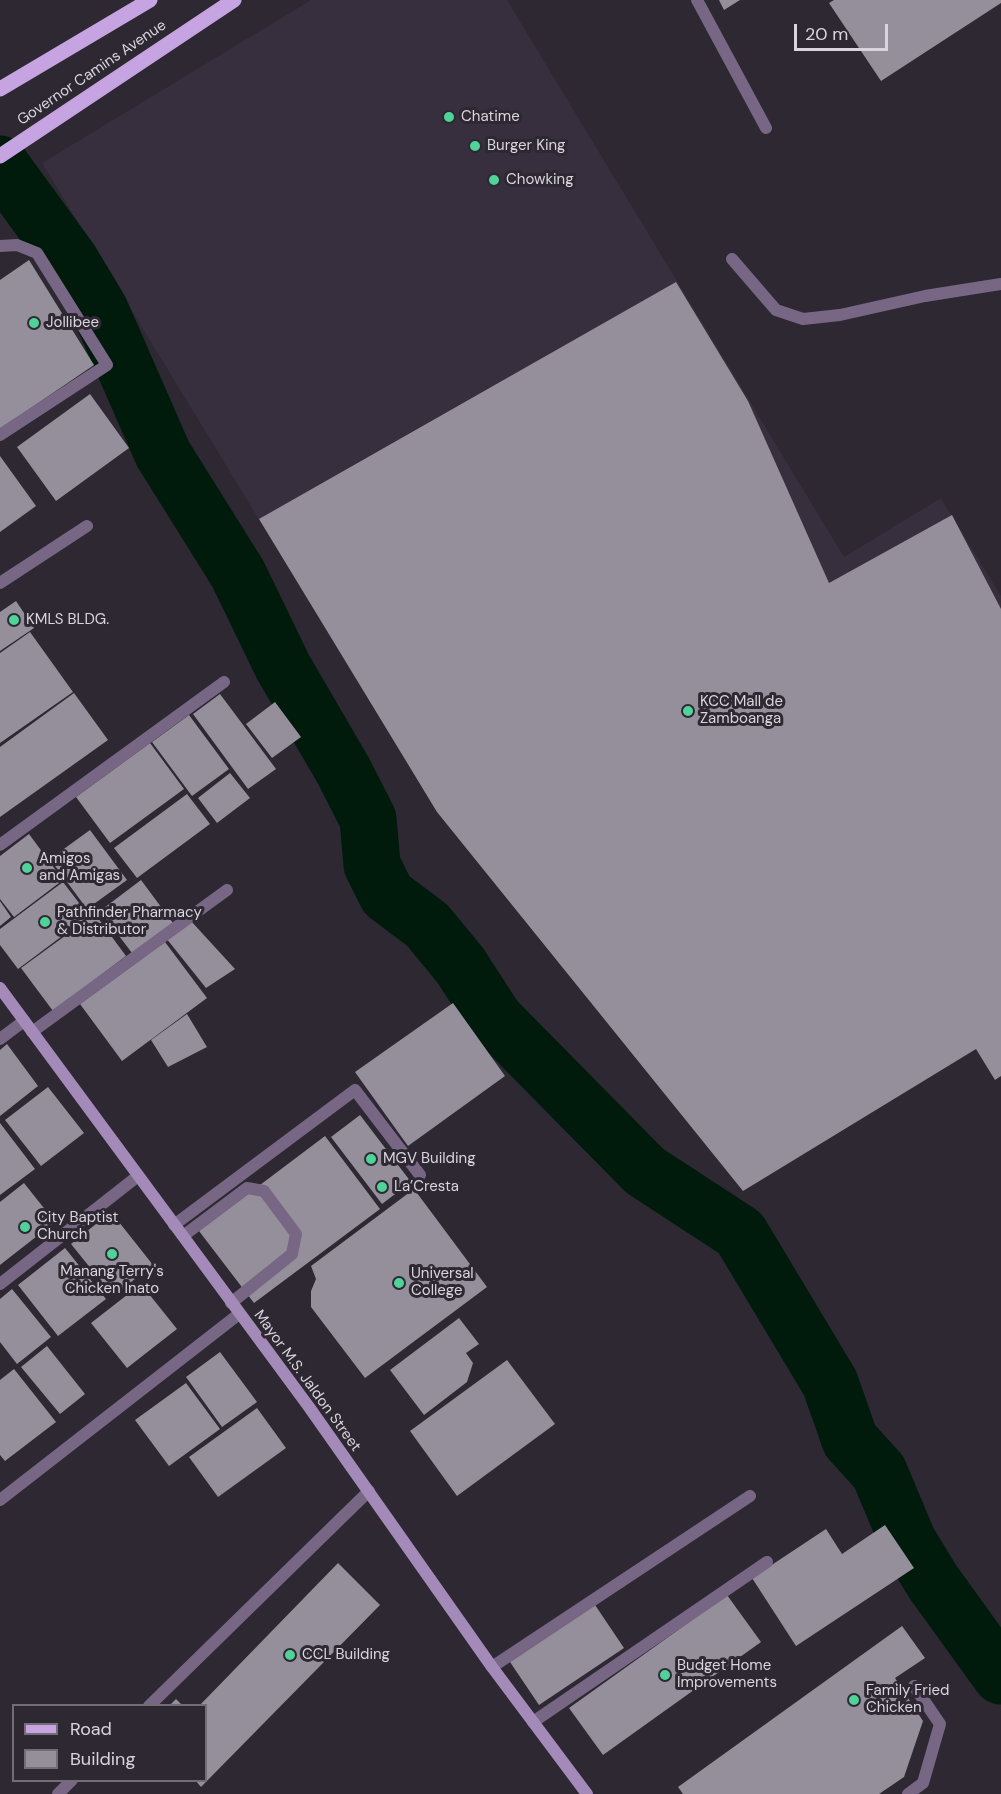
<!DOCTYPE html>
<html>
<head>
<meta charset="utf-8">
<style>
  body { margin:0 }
  #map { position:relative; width:1001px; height:1794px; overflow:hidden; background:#2d2832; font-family:"DM Sans",sans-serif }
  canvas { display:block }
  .legend { position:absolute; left:12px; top:1704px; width:195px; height:78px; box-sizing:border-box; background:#2d2832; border:2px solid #726d76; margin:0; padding:8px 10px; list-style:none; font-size:18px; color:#d9d5dc }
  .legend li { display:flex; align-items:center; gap:12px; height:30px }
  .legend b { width:30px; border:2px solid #726d76 }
  .scale { position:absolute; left:794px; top:24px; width:94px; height:27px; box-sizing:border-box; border:3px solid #d9d5dc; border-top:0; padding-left:8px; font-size:18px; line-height:21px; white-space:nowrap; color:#d9d5dc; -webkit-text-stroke:4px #2d2832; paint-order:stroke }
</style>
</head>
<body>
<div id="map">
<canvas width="1001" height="1794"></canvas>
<ul class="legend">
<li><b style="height:8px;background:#c5a4e1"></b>Road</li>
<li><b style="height:16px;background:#958f9b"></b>Building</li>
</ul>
<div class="scale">20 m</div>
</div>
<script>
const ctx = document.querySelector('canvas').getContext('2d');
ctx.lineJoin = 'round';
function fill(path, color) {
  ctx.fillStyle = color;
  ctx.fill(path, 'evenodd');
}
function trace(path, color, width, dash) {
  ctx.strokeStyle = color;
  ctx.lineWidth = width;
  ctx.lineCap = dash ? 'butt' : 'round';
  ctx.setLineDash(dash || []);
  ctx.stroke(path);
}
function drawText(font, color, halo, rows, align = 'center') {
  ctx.font = font + ' "DM Sans",sans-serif';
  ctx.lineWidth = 6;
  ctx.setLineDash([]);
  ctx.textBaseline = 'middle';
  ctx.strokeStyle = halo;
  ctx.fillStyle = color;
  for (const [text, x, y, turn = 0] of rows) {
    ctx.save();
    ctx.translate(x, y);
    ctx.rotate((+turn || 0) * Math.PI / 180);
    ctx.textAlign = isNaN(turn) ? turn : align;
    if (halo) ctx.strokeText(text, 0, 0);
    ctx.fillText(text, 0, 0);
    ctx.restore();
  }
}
fill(new Path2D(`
  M311 0H507L844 557 941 498 1001 596V1076L995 1080 976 1049 743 1191 437 812 42 163Z`), '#372e3e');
trace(new Path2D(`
  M0 164 70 260 100 310 163 454 238 574 283 667 343 770 368 819 372 865 387 895 427 925 460 965 495 1019 645 1171 740 1233 830 1383 850 1440 879 1472 908 1541 933 1582 1001 1676`), '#001a0c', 57);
fill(new Path2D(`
  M719 0H740L724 10Z
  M834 0H1001V3L881 81 829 3Z
  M29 260 94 365 0 429V280Z
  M676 282 748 401 829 583 952 515 1001 609V1076L995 1080 976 1049 743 1191 437 812 259 519Z
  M90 394 129 448 56 501 17 447Z
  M0 456 36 506 0 532Z
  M16 601 34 628 0 651V612Z
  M30 632 73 692 0 743V653Z
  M74 693 108 740 0 817V747Z
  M220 694 276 769 248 789 193 714Z
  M275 702 301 737 272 758 246 724Z
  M189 715 229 769 192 796 152 742Z
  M150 743 184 789 110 843 76 797Z
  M230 773 250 798 217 823 198 798Z
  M187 794 210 824 137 878 114 848Z
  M90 830 127 880 87 909 50 859Z
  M29 834 63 880 14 917 0 899V856Z
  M141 880 173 923 132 953 100 911Z
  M63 882 89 916 18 969 0 945V929Z
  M0 901 11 917 0 926Z
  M95 914 126 956 53 1011 21 968Z
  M191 921 235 969 206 988 166 938Z
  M165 942 207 998 122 1061 80 1004Z
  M453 1003 505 1076 408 1146 355 1072Z
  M187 1014 207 1047 168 1067 151 1040Z
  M7 1044 38 1086 0 1116V1050Z
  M48 1087 84 1133 41 1166 5 1120Z
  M360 1115 411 1182 382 1204 331 1137Z
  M0 1123 35 1169 0 1195Z
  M325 1136 380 1209 254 1303 199 1231Z
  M24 1183 55 1222 0 1265V1202Z
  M414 1189 487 1287 365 1378 311 1307V1291L316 1279 311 1266Z
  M111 1212 153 1265 113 1296 71 1244Z
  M65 1248 106 1299 58 1336 18 1285Z
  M141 1284 177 1329 127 1368 91 1323Z
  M12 1289 51 1337 17 1364 0 1342V1299Z
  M459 1318 479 1344 466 1353 473 1363 467 1382 424 1415 390 1370Z
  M47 1346 85 1394 60 1414 21 1367Z
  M220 1352 257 1402 222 1427 186 1377Z
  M507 1360 555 1424 457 1496 410 1431Z
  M14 1369 56 1422 5 1461 0 1455V1380Z
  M186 1383 220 1429 169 1466 135 1420Z
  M257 1408 286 1448 218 1497 189 1457Z
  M885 1525 914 1568 796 1646 752 1578 826 1529 842 1554Z
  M338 1563 380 1605 201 1787 195 1780H206V1706H199Z
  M727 1595 761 1642 603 1755 569 1708Z
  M595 1605 624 1648 539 1705 510 1662Z
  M902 1626 925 1658 895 1678 923 1721 904 1777 879 1794H683L678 1787Z
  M176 1699 183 1706H169Z`), '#958f9b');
trace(new Path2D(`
  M697 0 766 128
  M0 246 17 245 37 253 107 365 0 435
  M732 259 776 310 803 319 840 315 925 296 1001 284
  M0 583 87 526
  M174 1225 355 1090 420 1175
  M183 1236 247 1188 264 1191 296 1234 292 1254 231 1303
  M533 1722 767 1562
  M908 1794 923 1783 940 1724 914 1686`), '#776785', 12);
trace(new Path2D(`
  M0 845 224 682
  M32 1032 227 890
  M0 1039 24 1021
  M0 1284 138 1176
  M0 1500 239 1314
  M492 1667 750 1496
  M149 1706 369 1491
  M58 1794 72 1780`), '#776785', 12);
trace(new Path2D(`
  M0 988 309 1407 492 1667 587 1794`), '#a38ab9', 12);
trace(new Path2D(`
  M0 89 150 0
  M0 156 234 0`), '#c5a4e1', 15);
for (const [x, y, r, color] of [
  [449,117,6,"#4fd399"],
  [475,146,6,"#4fd399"],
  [494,180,6,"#4fd399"],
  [34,323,6,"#4fd399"],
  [14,620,6,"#4fd399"],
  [688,711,6,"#4fd399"],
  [27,868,6,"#4fd399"],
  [45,922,6,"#4fd399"],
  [371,1159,6,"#4fd399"],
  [382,1187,6,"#4fd399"],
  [25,1227,6,"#4fd399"],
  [112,1254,6,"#4fd399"],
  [399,1283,6,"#4fd399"],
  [290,1655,6,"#4fd399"],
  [665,1675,6,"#4fd399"],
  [854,1700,6,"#4fd399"]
]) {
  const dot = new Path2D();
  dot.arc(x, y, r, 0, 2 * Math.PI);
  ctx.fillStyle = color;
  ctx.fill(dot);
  trace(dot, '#2d2832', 2);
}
drawText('15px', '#d9d5dc', '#2d2832', [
  ["Governor Camins Avenue",92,73,-34],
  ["Mayor M.S. Jaldon Street",307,1381,54]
]);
drawText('15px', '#d9d5dc', '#2d2832', [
  ["Chatime",461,117],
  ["Burger King",487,146],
  ["Chowking",506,180],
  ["Jollibee",46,323],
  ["KMLS BLDG.",26,620],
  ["KCC Mall de",700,702],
  ["Zamboanga",700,719],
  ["Amigos",39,859],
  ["and Amigas",39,876],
  ["Pathfinder Pharmacy",57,913],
  ["& Distributor",57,930],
  ["MGV Building",383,1159],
  ["La’Cresta",394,1187],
  ["City Baptist",37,1218],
  ["Church",37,1235],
  ["Manang Terry's",112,1272,"center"],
  ["Chicken Inato",112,1289,"center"],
  ["Universal",411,1274],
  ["College",411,1291],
  ["CCL Building",302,1655],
  ["Budget Home",677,1666],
  ["Improvements",677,1683],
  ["Family Fried",866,1691],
  ["Chicken",866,1708]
], 'left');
</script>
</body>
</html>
